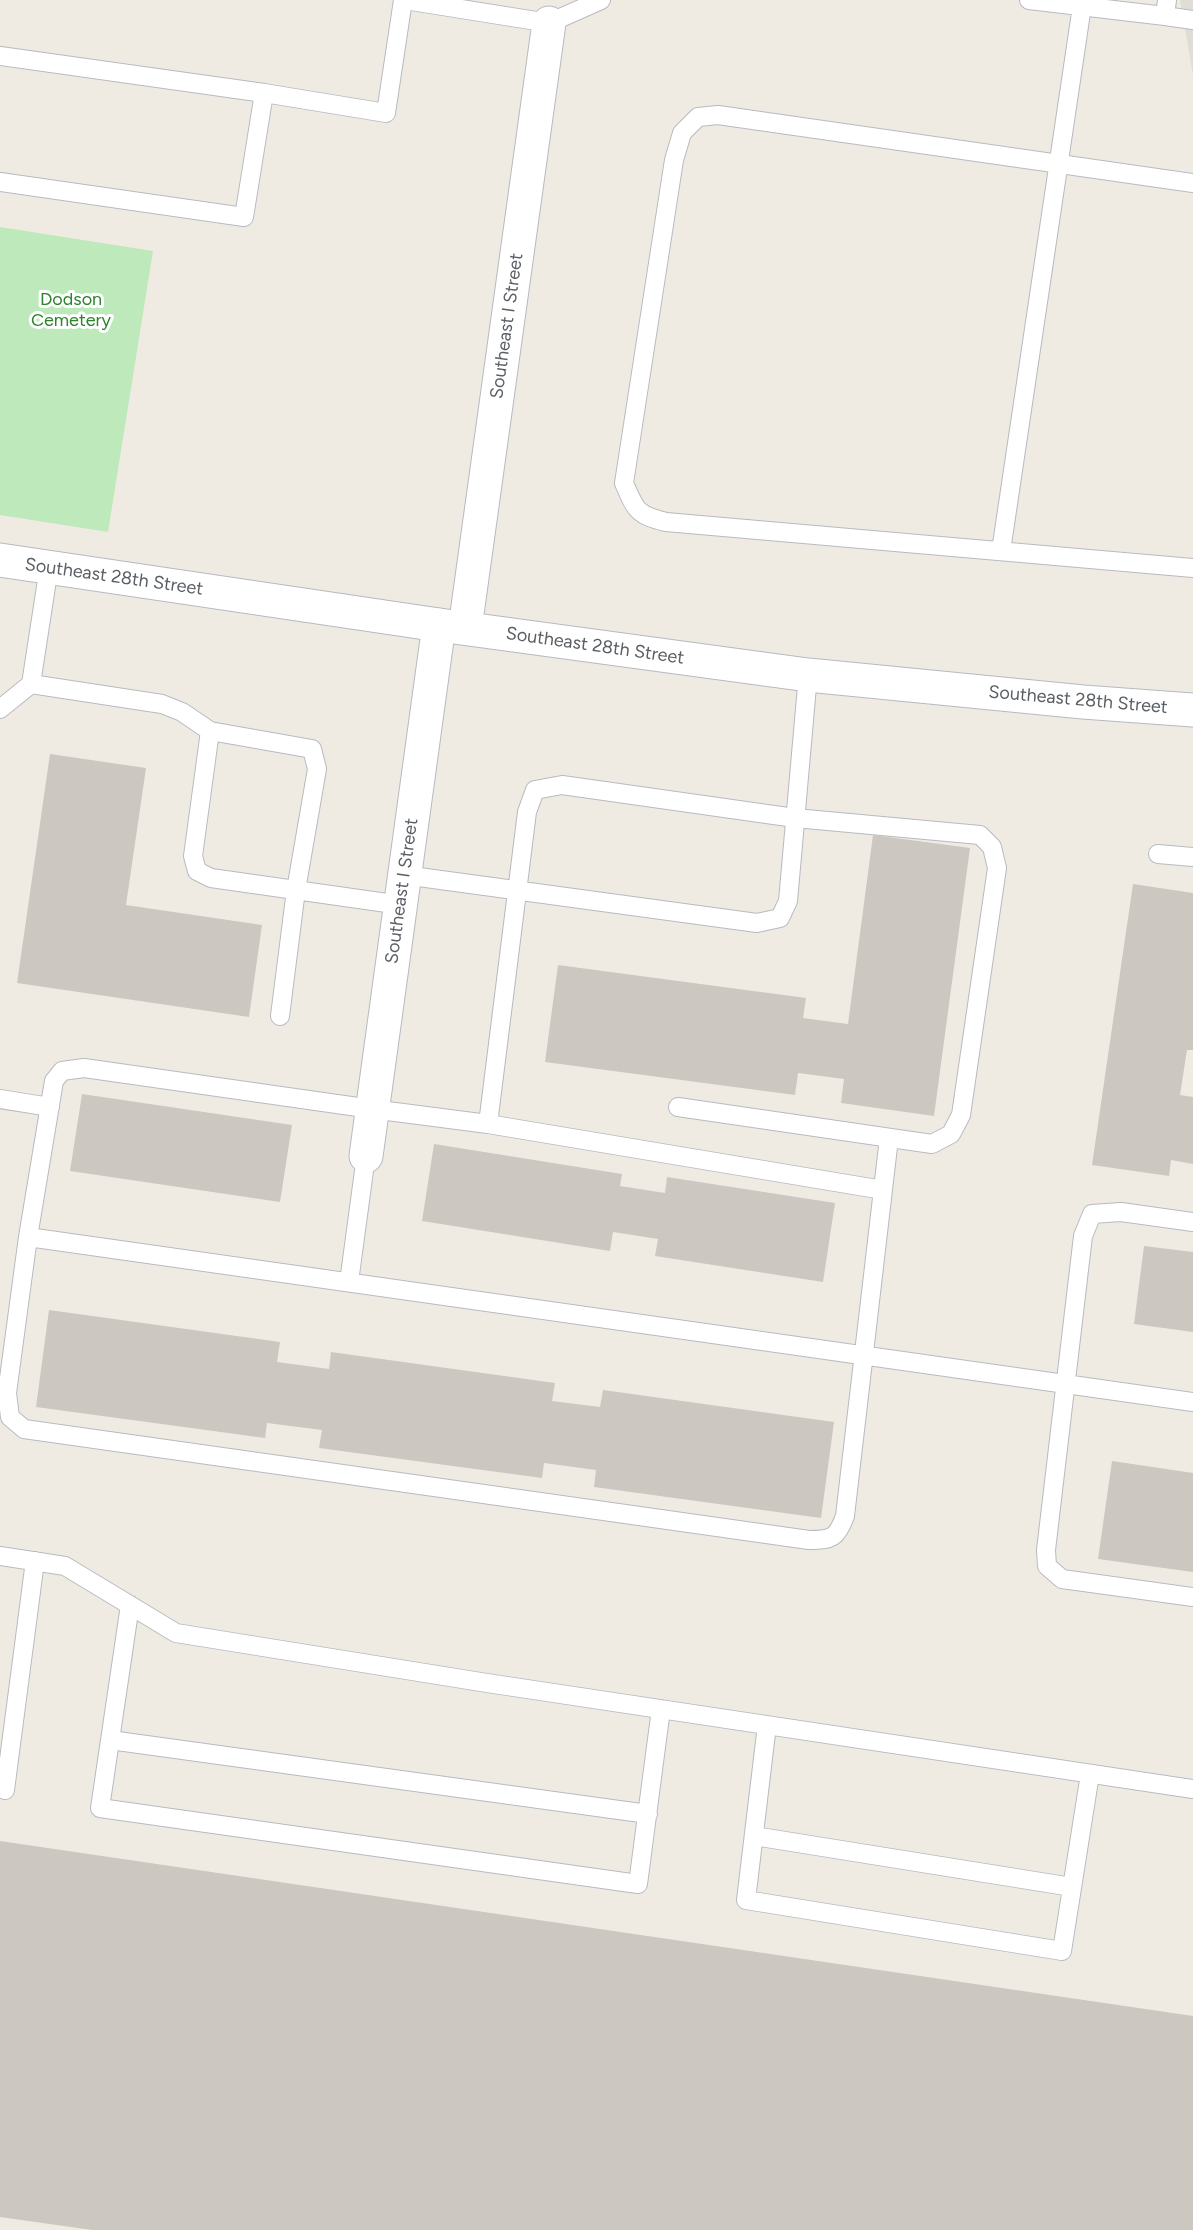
<!DOCTYPE html>
<html>
<head>
<meta charset="utf-8">
<style>
  body { margin:0 }
  canvas { display:block; background:#efebe2 }
</style>
</head>
<body>
<canvas width="1193" height="2230"></canvas>
<script>
const ctx = document.querySelector('canvas').getContext('2d');
ctx.lineJoin = 'round';
function fill(path, color) {
  ctx.fillStyle = color;
  ctx.fill(path, 'evenodd');
}
function trace(path, color, width, dash) {
  ctx.strokeStyle = color;
  ctx.lineWidth = width;
  ctx.lineCap = dash ? 'butt' : 'round';
  ctx.setLineDash(dash || []);
  ctx.stroke(path);
}
function drawText(font, color, halo, rows, align = 'center') {
  ctx.font = font + ' Figtree,sans-serif';
  ctx.lineWidth = 6;
  ctx.setLineDash([]);
  ctx.textBaseline = 'middle';
  ctx.strokeStyle = halo;
  ctx.fillStyle = color;
  for (const [text, x, y, turn = 0] of rows) {
    ctx.save();
    ctx.translate(x, y);
    ctx.rotate((+turn || 0) * Math.PI / 180);
    ctx.textAlign = isNaN(turn) ? turn : align;
    if (halo) ctx.strokeText(text, 0, 0);
    ctx.fillText(text, 0, 0);
    ctx.restore();
  }
}
fill(new Path2D(`
  M1180 0H1193V75Z`), '#dfddd6');
fill(new Path2D(`
  M0 227 153 251 108 532 0 515Z`), '#bee9bb');
fill(new Path2D(`
  M50 754 146 768 126 905 262 925 249 1017 17 983Z
  M873 835 970 848 934 1116 841 1103 844 1079 798 1073 795 1095 545 1062 558 965 806 998 803 1018 848 1024Z
  M1133 884 1193 893V1050H1187L1180 1095 1193 1097V1164L1171 1160 1169 1176 1092 1165Z
  M82 1094 292 1125 280 1202 70 1171Z
  M434 1144 622 1174 620 1186 665 1193 667 1177 835 1203 823 1282 655 1256 658 1239 613 1232 610 1251 422 1221Z
  M1144 1246 1193 1252V1332L1134 1324Z
  M49 1310 280 1342 277 1362 329 1369 331 1352 555 1383 552 1401 600 1407 603 1390 834 1422 821 1518 594 1487 596 1470 544 1463 542 1478 319 1448 322 1430 267 1423 265 1438 36 1407Z
  M1112 1461 1193 1473V1572L1098 1559Z
  M0 1841 1193 2016V2230H92L0 2217Z`), '#ccc8c1');
const service = new Path2D(`
  M405 0 549 23 601 0
  M1029 0 1165 16 1167 0
  M1165 16 1193 20
  M0 56 264 93
  M0 182 244 217 264 93 386 113 403 0
  M1193 183 718 115 698 117 682 133 674 160 624 483C636 511 637 515 666 522L1193 568
  M1001 551 1082 6
  M49 567 31 684 162 704 182 712 210 731 193 856 197 871 211 878 401 905
  M0 709 31 684
  M210 731 312 749 317 769 296 890 280 1016
  M1158 854 1193 857
  M404 875 757 923 780 918 788 901 808 675
  M0 1099 50 1107
  M678 1107 932 1144 951 1134 961 1115 997 868 992 847 980 835 795 818 562 785 535 790 527 812 488 1124 372 1109 84 1068 62 1071 54 1081 28 1237 1193 1402
  M488 1124 883 1190
  M1193 1222 1121 1212 1092 1214 1083 1236 1046 1550 1047 1566 1062 1579 1193 1597
  M28 1237 7 1393 10 1417 24 1429 809 1540C832 1540 837 1538 845 1516L889 1138
  M349 1282 366 1156
  M0 1556 65 1566 176 1633 487 1683 1193 1789
  M130 1605 100 1808 638 1884 661 1709
  M767 1725 746 1900 1062 1951 1090 1774
  M110 1740 648 1814
  M5 1790 35 1561
  M754 1836 1072 1887`);
const minor = new Path2D(`
  M465 628 549 23
  M366 1156 439 625`);
const secondary = new Path2D(`
  M0 560 439 625 808 675 1083 702 1193 710`);
trace(service, '#b7bbc0', 20);
trace(minor, '#b7bbc0', 35);
trace(secondary, '#b6bac0', 35);
trace(service, '#fff', 18);
trace(minor, '#fff', 33);
trace(secondary, '#fff', 33);
drawText('18px', '#2c832b', '#fff', [
  ["Dodson",71,300],
  ["Cemetery",71,321]
]);
drawText('18px', '#5a5f64', '#fff', [
  ["Southeast I Street",507,326,-82],
  ["Southeast 28th Street",114,577,8],
  ["Southeast 28th Street",595,646,8],
  ["Southeast 28th Street",1078,700,5],
  ["Southeast I Street",402,891,-82]
]);
</script>
</body>
</html>
